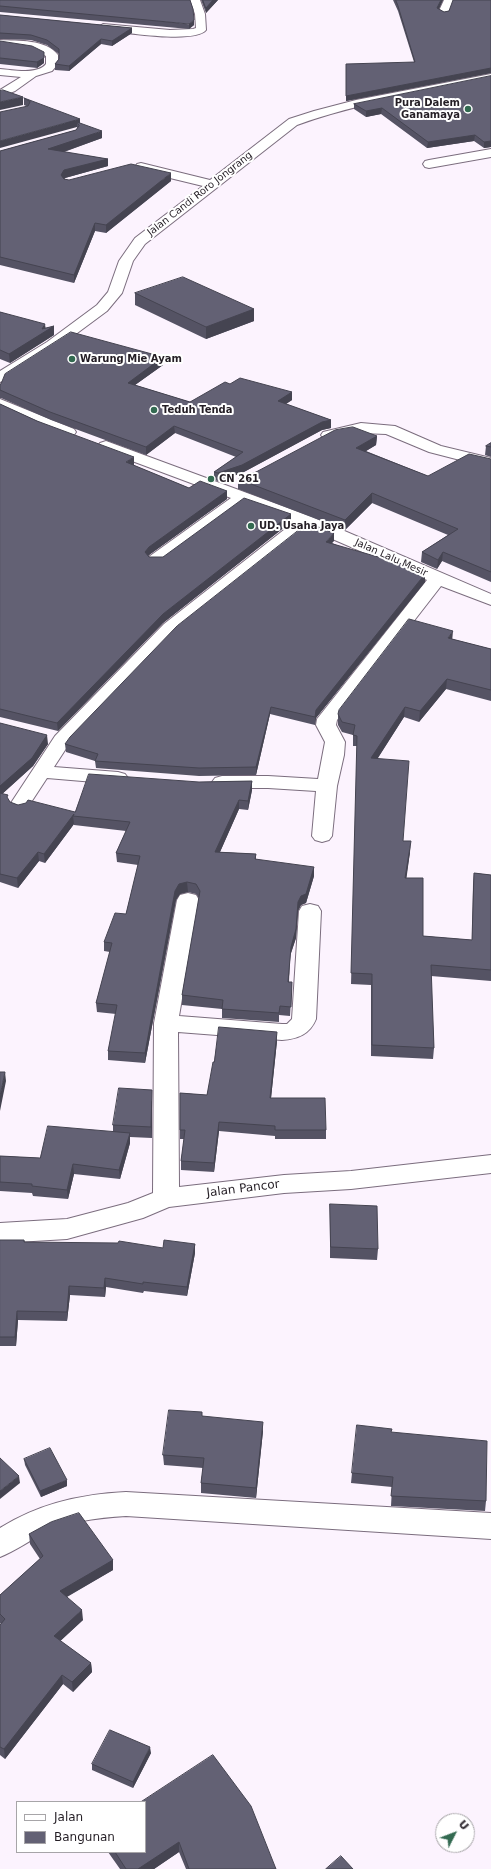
<!DOCTYPE html>
<html>
<head>
<meta charset="utf-8">
<style>
  body { margin:0 }
  #map { position:relative; width:491px; height:1869px; overflow:hidden; background:#fcf3fe; font-family:"DejaVu Sans",sans-serif }
  canvas { display:block }
  .legend { position:absolute; left:16px; top:1801px; width:130px; height:52px; box-sizing:border-box; background:#fff; border:1px solid #a7a5a8; margin:0; padding:5px 7px; list-style:none; font-size:12px; color:#241e25 }
  .legend li { display:flex; align-items:center; gap:8px; height:20px }
  .legend b { width:20px; border:1px solid #a7a5a8 }
  .north { position:absolute; left:435px; top:1813px; width:40px; height:40px; box-sizing:border-box; background:#fff; border:1px solid #a7a5a8; border-radius:50%; rotate:48deg; font-size:11px; font-weight:700; line-height:16px; text-align:center; color:#241e25 }
  .north::after { content:''; display:block; margin:auto; width:14px; height:18px; background:#336a51; clip-path:polygon(50% 0,100% 100%,50% 72%,0 100%) }
</style>
</head>
<body>
<div id="map">
<canvas width="491" height="1869"></canvas>
<ul class="legend">
<li><b style="height:5px;background:#fff"></b>Jalan</li>
<li><b style="height:11px;background:#636174"></b>Bangunan</li>
</ul>
<div class="north">U</div>
</div>
<script>
const ctx = document.querySelector('canvas').getContext('2d');
ctx.lineJoin = 'round';
function trace(path, color, width, dash) {
  ctx.strokeStyle = color;
  ctx.lineWidth = width;
  ctx.lineCap = dash ? 'butt' : 'round';
  ctx.setLineDash(dash || []);
  ctx.stroke(path);
}
function fill(path, color) {
  ctx.fillStyle = color;
  ctx.fill(path, 'evenodd');
}
function drawText(font, color, halo, rows, align = 'center') {
  ctx.font = font + ' "DejaVu Sans",sans-serif';
  ctx.lineWidth = 4;
  ctx.setLineDash([]);
  ctx.textBaseline = 'middle';
  ctx.strokeStyle = halo;
  ctx.fillStyle = color;
  for (const [text, x, y, turn = 0] of rows) {
    ctx.save();
    ctx.translate(x, y);
    ctx.rotate((+turn || 0) * Math.PI / 180);
    ctx.textAlign = isNaN(turn) ? turn : align;
    if (halo) ctx.strokeText(text, 0, 0);
    ctx.fillText(text, 0, 0);
    ctx.restore();
  }
}
const minor = new Path2D(`
  M190 0H200L205 14 206 30C195 44 122 32 103 30L98 27 103 24 170 30 193 29 196 28 195 14Z
  M444 0H454L447 15 443 16 438 13Z
  M0 40C18 41 46 39 58 55V64L52 71 36 76 15 91 0 97V90L21 77 0 75V69C13 70 37 75 46 64V56L33 50 0 46Z
  M491 74V80C426 93 360 102 297 125L145 244 133 261 122 293 107 311 57 348 5 380 0 382V371L47 342 97 305 108 292 119 261 135 238 203 186 137 170 135 167 137 164 141 163 210 180 289 119 314 111 356 100Z
  M491 149V157L429 168 425 167 423 164 425 161 429 160Z
  M0 399 74 429 76 432 74 435 68 437 62 435 0 410Z
  M361 423 395 426 441 446 491 458V468L429 452 386 434 361 433 329 440 323 438 321 435 323 432Z
  M106 441 312 517 491 594V605L441 586 337 720 336 725 345 742 344 755 337 786 332 836 329 840 322 842 315 840 312 836 316 791 268 788H222L215 786 212 782 215 778 222 776H268L318 779 325 742 316 725 317 719 427 580 307 528 176 632 69 744 54 767 118 772 125 774 128 778 125 782 118 784 47 778 26 810 19 812 12 810 9 806 55 736 164 624 294 522 245 503 162 564 156 565 150 564 147 560 150 556 231 498 100 449 98 446 100 443Z
  M188 893 196 895 199 900 179 1016 282 1024H287L292 1019 299 911 302 906 310 904 318 906 321 911 316 1019C310 1034 298 1039 282 1040L178 1032 179 1187 284 1175 351 1171 491 1155V1173L351 1189 284 1193 169 1207 143 1218 67 1239 0 1243V1223L67 1219 128 1203 153 1193 154 1023 177 900 180 895Z
  M126 1492 491 1513V1539L126 1516C96 1518 68 1521 41 1535 27 1542 15 1551 0 1557V1528C38 1504 81 1494 126 1492Z`);
trace(minor, '#7b6d7e', 2);
fill(minor, '#fff');
fill(new Path2D(`
  M0 0 194 25 189 29 0 12Z
  M201 0H247H218L206 13Z
  M393 0H443L439 9 444 12 491 0V73L346 101V70L414 62 398 11Z
  M0 15 132 28V33L112 46 101 44 69 71 55 70V64L59 59V54L47 45 31 40 0 39Z
  M0 41 44 63 37 68 0 64Z
  M491 76V147L484 148 474 141 427 148 381 114 366 117 354 109V104Z
  M24 98 80 123 102 138 64 152 108 159V166L65 178 64 179 69 180 171 181 106 233 95 231 74 283 0 265V151L76 130 77 128V127L26 106 24 105Z
  M135 293 254 309V321L206 339 135 305Z
  M0 312 46 328 54 326V335L10 363 0 359Z
  M163 357V365L135 385 190 402 230 384 292 392V400L286 404 331 420V428L322 430 242 473 218 481 214 480V472L236 457 175 433 146 455 51 420 1 398H0V384H1Z
  M0 404 134 465H133L189 488 227 491V499L149 555 148 556 149 557H163L291 514V522L163 623 58 731 0 717Z
  M377 436 376 445 366 451 428 476 491 459V582L442 561 437 569 421 562 422 552 448 535 372 503 345 530 238 489V479Z
  M491 443V457L485 455 486 446Z
  M334 541 332 543 425 582 316 718 315 725 270 714 256 775 199 776 96 768 95 761 66 752 65 744Z
  M452 639 491 649V701L446 689 419 722 404 717 377 759 403 841 410 852 406 878 423 936 472 940 473 884 474 873 491 875V981L431 976 434 1048 433 1059 371 1056V985L351 984 357 746H353V735L342 732 338 725V714Z
  M0 723 48 744 33 766 2 794 10 802 18 805 75 812 199 782 252 781V790L248 810 239 809 220 852 256 854V859L314 876 306 903 301 905 298 911 296 938 290 956 289 982H292L290 1016 279 1015V1022L222 1018V1009L182 1005V995L199 898 196 894 188 892 180 894 176 900 145 1063 108 1060V1051L116 1014 97 1012 96 1003 110 952 104 951V942L126 914 138 865 117 862 116 853 126 831 74 825V824L45 863 39 861 18 888 0 882Z
  M277 1041 271 1098 326 1130V1139H275V1136L219 1131 214 1172 181 1170V1161L184 1139H180V1093L207 1095 214 1062Z
  M152 1101V1138L130 1137V1143L120 1179 74 1174 68 1199 33 1196 32 1193 0 1191V1156L40 1158 113 1132V1125Z
  M330 1204 378 1249 377 1260 330 1258Z
  M0 1240H24L25 1242 163 1248 195 1244V1253L187 1296 144 1291 143 1293 106 1287 105 1297 70 1295 67 1321 18 1320 16 1346H0Z
  M202 1416 263 1431 256 1498 201 1493V1483L203 1468 164 1465 163 1455Z
  M391 1432 486 1501 485 1511 391 1506 392 1487 351 1483 352 1473Z
  M24 1459 67 1486 41 1497 25 1465Z
  M29 1534 113 1560V1570L67 1597 83 1620 60 1641 91 1663 92 1672 73 1692 63 1684 5 1759 0 1755V1625L1 1624 0 1623V1595L40 1559 30 1544Z
  M151 1753 133 1788 92 1770V1764Z
  M145 1802 276 1869H186L179 1852 154 1869H120L108 1852H145Z`), '#555364');
fill(new Path2D(`
  M213 0H218L206 13V8Z
  M441 0H443L437 13V8Z
  M194 20V25L189 29V24Z
  M132 28V33L112 46V41Z
  M101 39V44L69 71V66Z
  M44 52V63L37 68V62Z
  M491 68V73L346 101V96Z
  M23 97V105L0 110V102Z
  M382 108 381 114 366 117V111Z
  M80 119V126L77 122V127L0 148V141Z
  M102 131V138L49 157 48 149Z
  M475 135 474 141 427 148 428 142Z
  M491 141V147L484 148V142Z
  M108 159V166L65 178 62 183 61 175 64 170Z
  M171 173V181L106 233V225Z
  M95 223V231L74 283V275Z
  M254 309V321L206 339V327Z
  M45 324 46 331 54 326V335L10 363 9 354 42 329Z
  M163 357V365L128 390V383Z
  M292 392V400L278 409V401Z
  M331 420V428L322 430 242 473 218 481V473L322 422Z
  M174 426 175 433 146 455V447Z
  M377 436 376 445 356 457V448Z
  M134 457V465L126 470V462Z
  M227 491V499L149 555 146 560 145 552 149 547Z
  M372 493V503L345 530V520Z
  M291 514V522L163 623 58 731 57 723 163 614Z
  M334 533V541L326 549V542Z
  M443 552 442 561 437 569 438 560Z
  M425 574V582L316 718 315 725V717L316 710Z
  M453 631 452 642 448 638Z
  M447 679 446 689 419 722 420 711Z
  M271 707 270 714 256 775V767Z
  M405 707 404 717 371 769V758Z
  M47 735 48 744 33 766 0 796V786Z
  M252 781V790L248 810V801Z
  M239 800V809L216 861 215 852Z
  M74 814 73 816 74 824 45 863 44 854Z
  M411 841 410 852 405 889V878Z
  M38 852 39 861 18 888 17 878Z
  M314 867V876L306 903 301 905 298 911 296 938 290 956 288 991 291 947 298 902Z
  M187 882 188 892 180 894 176 900 145 1063V1053L175 891 179 884Z
  M277 1032V1041L270 1108V1098Z
  M5 1072 6 1081 0 1111V1096Z
  M152 1090V1138L151 1127Z
  M219 1122V1131L214 1172V1163Z
  M130 1133V1143L120 1179 119 1170Z
  M73 1164 74 1174 68 1199 67 1190Z
  M195 1244V1253L187 1296V1287Z
  M105 1278 106 1287 105 1297 104 1288Z
  M69 1286 70 1295 67 1321V1312Z
  M17 1311 18 1320 16 1346 15 1337Z
  M263 1422V1431L256 1498V1488Z
  M19 1476 20 1483 0 1499V1491Z
  M67 1480V1486L41 1497 40 1491Z
  M113 1560V1570L61 1600 60 1591Z
  M82 1610 83 1620 55 1646 54 1636Z
  M91 1663 92 1672 73 1692 72 1682Z
  M62 1675 63 1684 5 1759 4 1749Z
  M150 1747 151 1753 133 1788V1782Z
  M179 1842V1852L154 1869H138Z`), '#454451');
const building = new Path2D(`
  M0 0H190L193 9 194 20 189 24 0 6Z
  M203 0H213L206 8Z
  M396 0H441L437 8 444 12 449 11 453 0H491V68L346 96V64L415 62 398 6Z
  M0 15 132 28 112 41 101 39 69 66 55 64 59 59V49L47 40 31 35 0 33Z
  M0 41 32 46 44 52V58L37 62 0 58Z
  M491 76V141L484 142 475 135 428 142 382 108 366 111 354 104Z
  M3 90 23 97 0 102V91Z
  M24 98 80 119 0 141V112L28 106 30 102Z
  M77 122 102 131 48 149 108 159 64 170 61 175 64 179 69 180 131 164 171 173 106 225 95 223 74 275 0 257V151L76 130 79 126Z
  M183 277 254 309 206 327 135 293Z
  M0 312 45 324 42 329 54 326 9 354 0 350Z
  M71 332 163 357 128 383 190 402 225 382 230 384 240 378 292 392 278 401 331 420 322 422 242 465 218 473 214 472 243 452 174 426 146 447 50 412 0 390V384H1L5 374Z
  M0 404 37 421 134 457 126 462 189 488 200 481 227 491 149 547 145 552 149 557H163L244 498 291 514 163 614 57 723 0 709Z
  M353 427 377 436 356 448 428 476 469 454 491 459V572L443 552 438 560 422 552 458 529 372 493 345 520 238 479 256 472 335 430Z
  M491 443V447L486 446Z
  M308 523 334 533 326 542 406 565 425 574 316 710 315 717 271 707 256 767 199 768 95 761 98 754 65 744 70 737 177 626Z
  M409 619 453 631 448 638 491 649V690L447 679 420 711 405 707 371 758 409 761 403 841H411L405 878H423V936L472 940 474 873 491 875V970L431 965 434 1048 372 1045V974L351 973 357 736 353 735 355 725 342 722 338 714 339 710Z
  M0 723 47 735 32 758 0 786Z
  M89 774 199 782 252 781 248 801 239 800 215 852 256 854 255 859 314 867 306 894 301 896 298 902 296 929 291 947 288 982H292L291 1007 280 1006 279 1013 222 1009 223 1000 182 995 200 891 196 884 187 882 179 884 175 891 145 1053 108 1051 117 1005 96 1003 112 943 104 942 115 913 126 914 140 856 116 853 130 822 73 816 74 814 44 854 38 852 17 878 0 874V793L8 795 7 797 10 802 18 805 26 803 28 800 75 812Z
  M219 1027 277 1032 270 1098H325L326 1130H275V1126L219 1122 214 1163 181 1161 185 1130H180V1093L207 1095 213 1062H214Z
  M0 1072H5L0 1096Z
  M119 1088 152 1090 151 1127 113 1125Z
  M48 1126 130 1133 119 1170 73 1164 67 1190 32 1186V1184L0 1182V1156L40 1158Z
  M330 1204 377 1206 378 1249 331 1247Z
  M0 1240H24V1242L118 1243 119 1241 163 1248 164 1240 195 1244 187 1287 143 1282V1284L105 1278 104 1288 69 1286 67 1312 17 1311 15 1337H0Z
  M169 1410 202 1412V1416L263 1422 256 1488 201 1483 204 1458 163 1455Z
  M357 1425 392 1429 391 1432 487 1441 486 1501 391 1496 393 1477 352 1473Z
  M50 1448 67 1480 40 1491 24 1459Z
  M0 1458 19 1476 0 1491Z
  M79 1513 113 1560 60 1591 82 1610 54 1636 91 1663 72 1682 62 1675 4 1749 0 1747V1625L5 1619 0 1614V1595L43 1556 29 1534 51 1522Z
  M110 1730 150 1747 133 1782 92 1764Z
  M213 1755 251 1806 276 1869H189L179 1842 138 1869H126L115 1852H145V1802H141Z
  M341 1856 353 1869H326Z`);
fill(building, '#636174');
trace(building, '#454451', 1);
for (const [x, y, r, color] of [
  [468,109,4,"#336a51"],
  [72,359,4,"#336a51"],
  [154,410,4,"#336a51"],
  [211,479,4,"#336a51"],
  [251,526,4,"#336a51"]
]) {
  const dot = new Path2D();
  dot.arc(x, y, r, 0, 2 * Math.PI);
  ctx.fillStyle = color;
  ctx.fill(dot);
  trace(dot, '#fff', 1.5);
}
drawText('bold 10px', '#241e25', '#fff', [
  ["Pura Dalem",460,103,"right"],
  ["Ganamaya",460,115,"right"],
  ["Warung Mie Ayam",80,359],
  ["Teduh Tenda",162,410],
  ["CN 261",219,479],
  ["UD. Usaha Jaya",259,526]
], 'left');
drawText('10px', '#241e25', '#fff', [
  ["Jalan Candi Roro Jongrang",200,194,-38],
  ["Jalan Lalu Mesir",391,558,24]
]);
drawText('12px', '#241e25', '#fff', [
  ["Jalan Pancor",243,1189,-7]
]);
</script>
</body>
</html>
